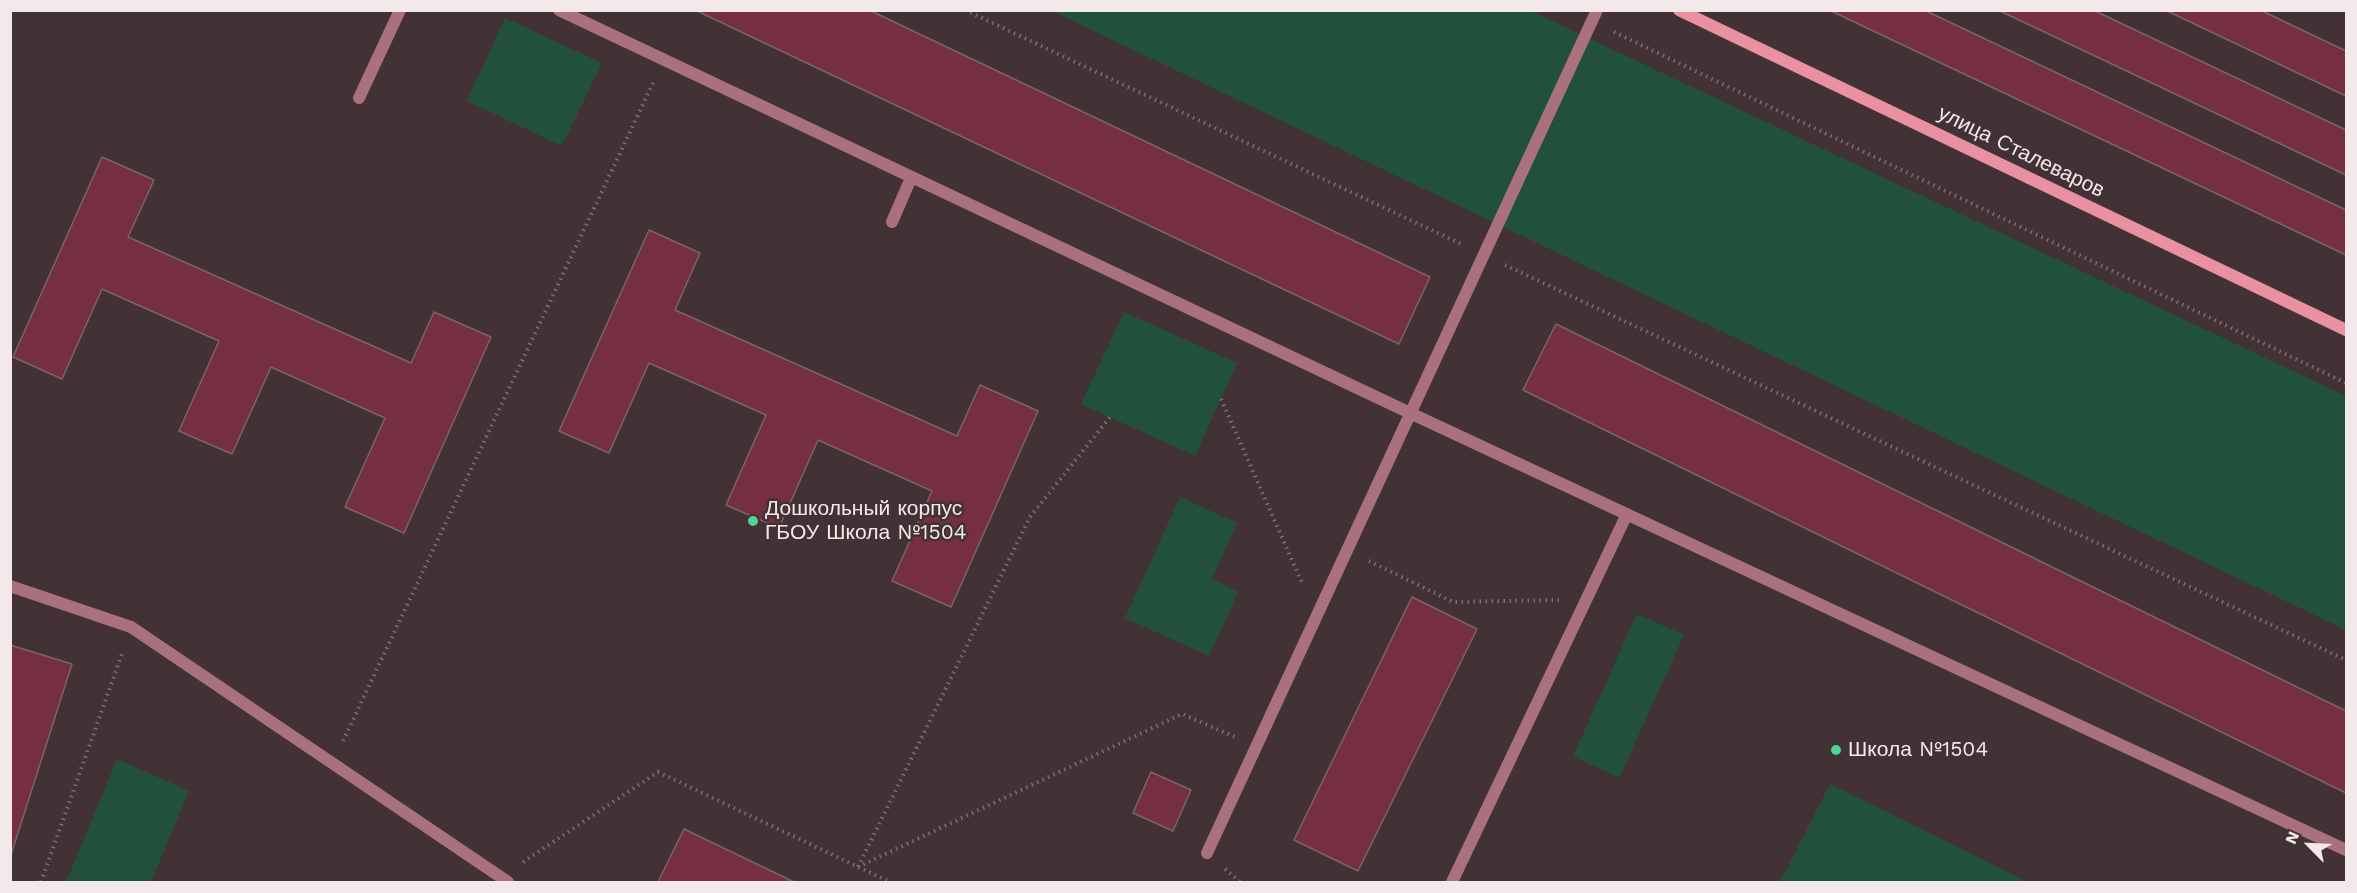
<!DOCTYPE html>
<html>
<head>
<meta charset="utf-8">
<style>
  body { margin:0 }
  #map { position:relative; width:2357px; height:893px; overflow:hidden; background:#433235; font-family:"Work Sans",sans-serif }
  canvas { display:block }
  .frame { position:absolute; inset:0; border:12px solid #f4e9ea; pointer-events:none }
  .north { position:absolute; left:2279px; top:815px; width:60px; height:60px; -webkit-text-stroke:4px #433235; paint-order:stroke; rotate:294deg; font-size:16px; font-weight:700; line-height:24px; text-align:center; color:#f4e9ea }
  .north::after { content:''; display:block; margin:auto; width:21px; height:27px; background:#f4e9ea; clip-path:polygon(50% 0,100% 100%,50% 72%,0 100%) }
</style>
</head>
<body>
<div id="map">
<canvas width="2357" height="893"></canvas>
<div class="frame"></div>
<div class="north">N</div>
</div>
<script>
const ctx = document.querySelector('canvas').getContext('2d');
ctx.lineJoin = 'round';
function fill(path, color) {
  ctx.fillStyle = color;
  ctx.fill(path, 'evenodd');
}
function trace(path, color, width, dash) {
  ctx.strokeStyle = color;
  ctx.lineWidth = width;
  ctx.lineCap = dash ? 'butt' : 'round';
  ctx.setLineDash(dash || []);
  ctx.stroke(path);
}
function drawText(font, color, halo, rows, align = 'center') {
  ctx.font = font + ' "Work Sans",sans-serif';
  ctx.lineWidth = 5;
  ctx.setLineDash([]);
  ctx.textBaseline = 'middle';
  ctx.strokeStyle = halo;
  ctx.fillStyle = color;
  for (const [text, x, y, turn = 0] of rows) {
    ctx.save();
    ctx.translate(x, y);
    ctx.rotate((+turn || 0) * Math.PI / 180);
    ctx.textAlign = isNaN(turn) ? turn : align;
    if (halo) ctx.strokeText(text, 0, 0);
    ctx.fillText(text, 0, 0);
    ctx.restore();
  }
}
fill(new Path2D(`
  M1052 11H1531L2346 396V630Z
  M505 18 602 63 562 146 467 101Z
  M1124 312 1237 363 1195 456 1081 404Z
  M1180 497 1237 523 1212 579 1238 592 1209 656 1125 618Z
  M1637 614 1684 635 1619 778 1573 756Z
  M117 759 189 791 151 882H66Z
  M1830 784 2028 882H1780Z`), '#21513a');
const building = new Path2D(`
  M695 10H869L1430 277 1399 344Z
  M1829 10H1924L2346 210V255Z
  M1998 10H2093L2346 130V175Z
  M2165 10H2260L2346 51V96Z
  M102 157 154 180 128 237 411 363 434 312 491 337 404 533 345 507 385 418 271 367 232 454 179 431 219 341 102 289 62 379 13 357Z
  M649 230 700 253 675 310 957 436 980 385 1038 411 951 607 892 581 932 491 818 440 779 528 726 505 766 415 649 363 609 453 559 431Z
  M1556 324 2346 711V793L1523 390Z
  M1412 597 1477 629 1358 871 1294 840Z
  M10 645 72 664 10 858Z
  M1151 772 1191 790 1173 831 1133 813Z
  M684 829 794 882H658Z`);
fill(building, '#752f40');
trace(building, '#796568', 1.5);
trace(new Path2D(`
  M965 10 1461 244
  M1614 32 2346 383
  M1505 265 2346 660
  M1221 399 1303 585
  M1369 561 1453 602 1559 600
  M343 741 653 83
  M523 862 658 772 890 882
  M858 867 1030 517 1110 417
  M858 867 1182 714 1235 737
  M1225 869 1240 882
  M41 882 123 651`), '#7e6f71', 4, [1.5, 4.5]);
trace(new Path2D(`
  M559 10 1410 413 2346 850
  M359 98 400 10
  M892 222 911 178
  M10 586 131 627 508 882
  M1207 853 1597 10
  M1452 882 1627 514`), '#a9717c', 12);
trace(new Path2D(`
  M1679 10 2346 330`), '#e991a2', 12);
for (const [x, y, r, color] of [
  [753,521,6,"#52d397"],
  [1836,750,6,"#52d397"]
]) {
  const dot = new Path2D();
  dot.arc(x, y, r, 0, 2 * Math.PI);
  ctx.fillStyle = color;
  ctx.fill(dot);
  trace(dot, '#433235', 2);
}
drawText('21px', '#f4e9ea', '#433235', [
  ["улица Сталеваров",2021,152,26]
]);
drawText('21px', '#f4e9ea', '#433235', [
  ["Дошкольный корпус",765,509],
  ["ГБОУ Школа №1504",765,533],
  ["Школа №1504",1848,750]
], 'left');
</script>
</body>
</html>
